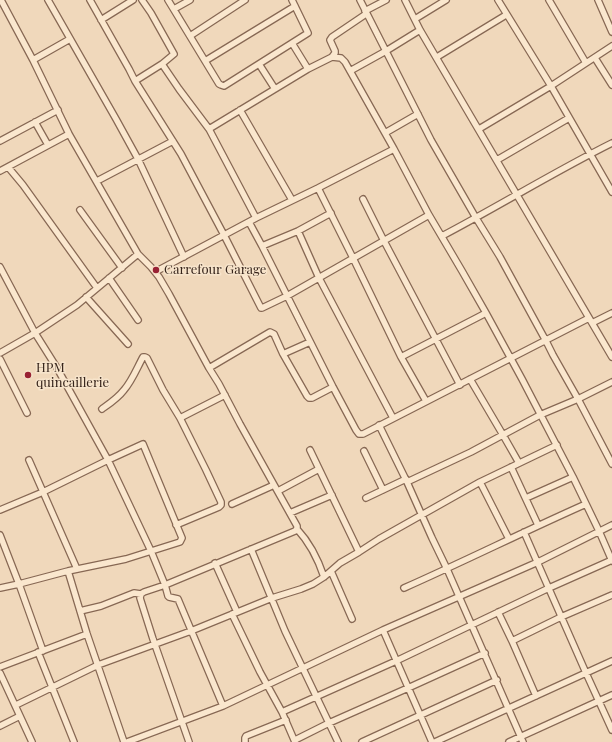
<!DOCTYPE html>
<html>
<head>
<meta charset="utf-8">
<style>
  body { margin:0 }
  canvas { display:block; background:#f0d8bb }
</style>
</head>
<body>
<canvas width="612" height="742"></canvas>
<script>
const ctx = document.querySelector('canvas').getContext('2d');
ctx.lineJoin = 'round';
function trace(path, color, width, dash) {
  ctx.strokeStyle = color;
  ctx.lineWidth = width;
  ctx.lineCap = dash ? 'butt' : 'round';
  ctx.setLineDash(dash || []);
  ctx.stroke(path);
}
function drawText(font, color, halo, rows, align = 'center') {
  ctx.font = font + ' "Playfair Display",serif';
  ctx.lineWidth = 3;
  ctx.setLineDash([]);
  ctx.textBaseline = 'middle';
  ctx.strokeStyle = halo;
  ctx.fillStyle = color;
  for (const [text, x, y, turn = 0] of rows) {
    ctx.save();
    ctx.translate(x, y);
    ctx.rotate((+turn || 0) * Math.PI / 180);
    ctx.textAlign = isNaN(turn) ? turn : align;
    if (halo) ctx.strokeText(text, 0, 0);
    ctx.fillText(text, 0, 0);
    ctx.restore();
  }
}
const minor = new Path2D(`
  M1 0 33 60 69 134 138 254 151 267 159 277 169 294 209 368 219 384 240 424 297 526V529C310 543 318 559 324 577
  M48 0 116 119 138 159 184 257
  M90 0 129 69 135 81 181 154 224 235 261 308H262L287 296 429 215
  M168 0 219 84 221 85 224 86 308 33 292 0
  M360 0 431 140 476 218 500 257 546 341 553 355 578 399 612 464
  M405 0 420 30 612 357
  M498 0 551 86 612 192
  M549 0 586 63
  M598 0 612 32
  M174 9 190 0
  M365 11 386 0
  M415 19 446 0
  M101 20 133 0
  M190 36 245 0
  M292 43 308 69
  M332 57 335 53V51L330 40 332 37 366 14
  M437 57 506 15
  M595 58 612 85
  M33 60 70 39
  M205 61 295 6
  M162 64 179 89 209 129 256 218
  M259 64 275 89
  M350 71 386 51 420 30
  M135 81 162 64 174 54 151 13 142 0
  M240 110 292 200
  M35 122 48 145
  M209 129 308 69 332 57 341 58 345 62 394 149 429 215 462 271 486 313 522 379 573 477 599 531 612 561
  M479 129 551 86 612 46
  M385 133 418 114
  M0 141 58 110
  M497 160 569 118
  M8 167 23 185 97 288
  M0 171 69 134
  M97 181 173 141
  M318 188 353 258 401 357 426 401
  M363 199 384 241 460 385
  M80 210 122 268
  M249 222 262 246 333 387 356 430 359 434H363L589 318
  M298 231 319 278 393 418
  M442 236C499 206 554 172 612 143
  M262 246 298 231 331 213
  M0 267 35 333 57 368 108 460 151 551 165 585 168 596 169 597 178 599 223 706
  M155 272 256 218 318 188 394 149
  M109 278 138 320
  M86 297 128 344
  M592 323 612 313
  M0 353 35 333 77 305 138 254
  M283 354 310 342
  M401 357 486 313
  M0 359 27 413
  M209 368 270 332 274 334 283 354 307 396 309 398H312L333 387
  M470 379 503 435 519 463
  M102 409C109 404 118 398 124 390 132 381 137 368 143 357H145L147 358 163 390 180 418 206 470 221 502V505L219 507 176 525
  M180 418 225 395
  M379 425 407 482 432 538 447 569 523 742
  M310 450 359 552
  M364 451 383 490
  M29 460 77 569
  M511 467 538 525
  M407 482 471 452 540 415 578 399 612 382
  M480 482 509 539
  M278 491 319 469
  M366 498 406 479
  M526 498 573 477
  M232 504 274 485
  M0 510 43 492 108 460 143 444 182 538 180 542 126 559 68 571 19 584 0 588
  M290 513 332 495
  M524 532 586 673 612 730
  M0 535 19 584 43 651
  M251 549 285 631 338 742
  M215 563 237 612
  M68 571 87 634 124 742
  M331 571 352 619
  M404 588C465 561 525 531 586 504
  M80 611 101 606 134 593 141 594
  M498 612 512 641 536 696
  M232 614 260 672 282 712 295 742
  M383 630 432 742
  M512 641 561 617 612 595
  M38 652 74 742
  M0 667 87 634
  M0 673 32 742
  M16 705 98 665 191 631 272 598 301 589 313 584 324 577 340 563 359 552 379 539 480 482 557 445
  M282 712 396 661 549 588 612 560
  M0 726 20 716
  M295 740 329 723 408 688 485 653
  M127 742 223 706 383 630 538 562 612 525
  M189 742 153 639 140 598 141 594 144 592 165 585 295 531 297 529
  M245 742V738L246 736 286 720
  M362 742 497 680
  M435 742 612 661
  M509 742 612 695`);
trace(minor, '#876854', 8);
trace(minor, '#fae7ce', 5.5);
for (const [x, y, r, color] of [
  [156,270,4,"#992234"],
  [28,375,4,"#992234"]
]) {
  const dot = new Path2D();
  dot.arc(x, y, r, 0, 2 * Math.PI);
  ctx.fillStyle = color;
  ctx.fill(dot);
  trace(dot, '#f7e4cb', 1.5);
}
drawText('13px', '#35231a', '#f7e4cb', [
  ["Carrefour Garage",164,270],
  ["HPM",36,368],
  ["quincaillerie",36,383]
], 'left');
</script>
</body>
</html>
